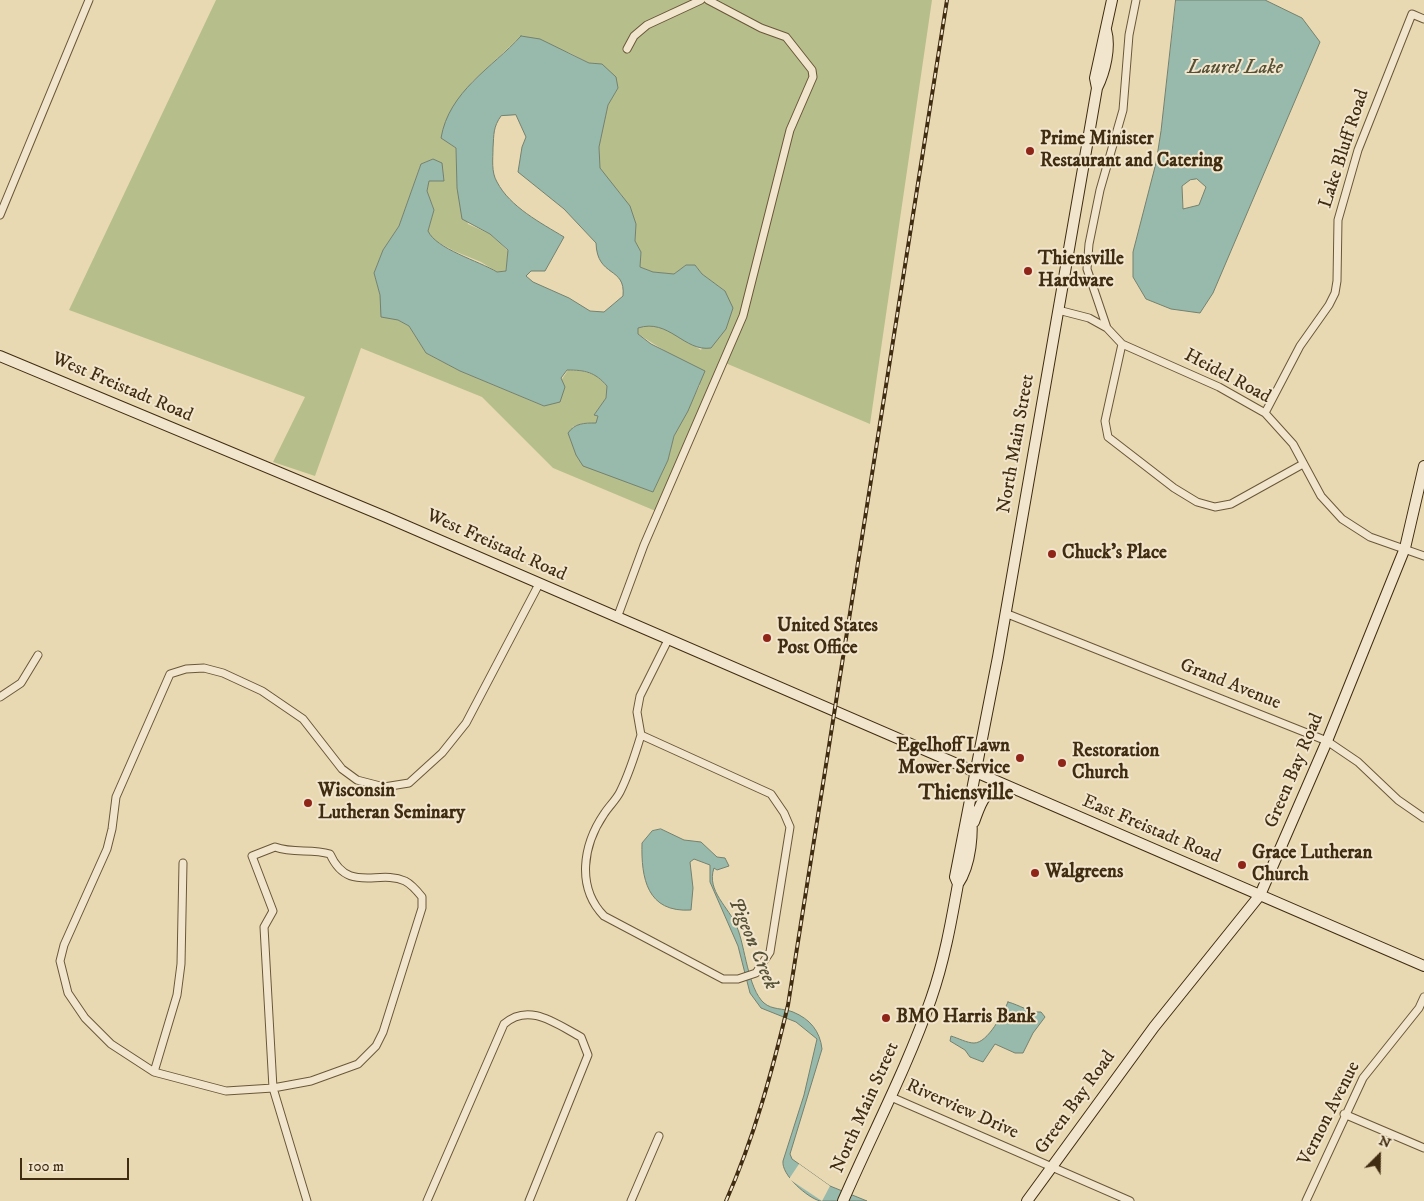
<!DOCTYPE html>
<html>
<head>
<meta charset="utf-8">
<style>
  body { margin:0 }
  #map { position:relative; width:1424px; height:1201px; overflow:hidden; background:#e9d9b2; font-family:"IM FELL DW Pica",serif }
  canvas { display:block }
  .north { position:absolute; left:1354px; top:1131px; width:50px; height:50px; -webkit-text-stroke:4px #f1e6cd; paint-order:stroke; rotate:23deg; font-size:14px; font-weight:700; line-height:20px; text-align:center; color:#402c10 }
  .north::after { content:''; display:block; margin:auto; width:18px; height:22px; background:#402c10; clip-path:polygon(50% 0,100% 100%,50% 72%,0 100%) }
  .scale { position:absolute; left:20px; top:1158px; width:109px; height:22px; box-sizing:border-box; border:2px solid #402c10; border-top:0; padding-left:6px; font-size:15px; line-height:18px; white-space:nowrap; color:#402c10; -webkit-text-stroke:4px #f1e6cd; paint-order:stroke }
</style>
</head>
<body>
<div id="map">
<canvas width="1424" height="1201"></canvas>
<div class="north">N</div>
<div class="scale">100 m</div>
</div>
<script>
const ctx = document.querySelector('canvas').getContext('2d');
ctx.lineJoin = 'round';
function fill(path, color) {
  ctx.fillStyle = color;
  ctx.fill(path, 'evenodd');
}
function trace(path, color, width, dash) {
  ctx.strokeStyle = color;
  ctx.lineWidth = width;
  ctx.lineCap = dash ? 'butt' : 'round';
  ctx.setLineDash(dash || []);
  ctx.stroke(path);
}
function drawText(font, color, halo, rows, align = 'center') {
  ctx.font = font + ' "IM FELL DW Pica",serif';
  ctx.lineWidth = 4;
  ctx.setLineDash([]);
  ctx.textBaseline = 'middle';
  ctx.strokeStyle = halo;
  ctx.fillStyle = color;
  for (const [text, x, y, turn = 0] of rows) {
    ctx.save();
    ctx.translate(x, y);
    ctx.rotate((+turn || 0) * Math.PI / 180);
    ctx.textAlign = isNaN(turn) ? turn : align;
    if (halo) ctx.strokeText(text, 0, 0);
    ctx.fillText(text, 0, 0);
    ctx.restore();
  }
}
fill(new Path2D(`
  M216 0H932L870 424 723 362 658 512 553 468 482 397 361 348 315 476 273 462 305 397 69 310ZM521 36 570 53 589 63 602 64 618 88 608 105 603 125 599 147 600 168 609 182 621 194 636 224 635 241 641 252 640 267 653 272 674 274 686 265H695L702 274 725 291 701 350C681 338 662 321 638 328V334L673 356 700 385 674 436 668 460 653 492 640 487 572 427 583 423H596L598 416 594 415 606 398 607 386C595 372 585 371 568 370L544 406 460 371 426 353 409 326 398 320 380 295 374 273 383 250 399 226 421 164 433 159 427 191 434 210 428 231 432 239 454 251 481 262 497 272 506 271 508 251 490 234 468 224 457 188 456 148 450 144 471 83Z`), '#b6bf8c');
const water = new Path2D(`
  M1176 0H1265L1302 18 1320 42 1213 293 1200 313 1171 309 1146 299 1133 277V252L1156 163 1161 131ZM1197 179 1206 187 1199 205 1183 209 1182 186 1190 180Z
  M521 36 540 39 589 63 602 64 616 77 618 88 608 105 599 147 600 168 630 206 636 224 635 241 641 252 640 267 653 272 674 274 686 265H695L702 274 725 291 733 308 726 329 711 348C684 352 669 318 638 328V334L651 344 705 371 688 411 674 436 668 460 653 492 583 466 576 455 568 433C575 423 584 423 596 423L598 416 594 415 606 398 607 386C595 372 585 370 567 370L561 378 565 387 560 402 544 406 460 371 426 353 409 326 398 320 381 317 380 295 374 273 383 250 399 226 421 164 433 159 442 163 444 181H429L427 191 434 210 428 231C436 249 479 261 497 272L506 271 508 250 490 234 462 219 457 188 456 148 441 138C449 91 492 68 521 36ZM516 115 526 137 522 147 518 172 564 209 596 243C597 278 626 266 623 296L604 312 590 311 569 298 533 282 526 276 531 271H545L564 237C541 223 510 207 497 182 491 172 493 159 493 148 494 134 493 127 501 116Z
  M661 829 684 840 701 842 717 857 725 858 729 866 717 870 714 868C706 891 729 907 737 927 745 946 748 989 764 1003 772 1010 783 1008 793 1012 810 1019 820 1031 822 1049L790 1154 792 1159 830 1186 867 1201C855 1201 832 1201 820 1201 808 1198 781 1175 783 1161L804 1095 817 1039 796 1022 761 1008 750 993 738 946 710 882V865L694 859 690 862 693 888 691 910C647 913 641 878 642 843L652 831Z
  M1008 1002C1020 1005 1030 1013 1041 1012L1045 1017 1033 1033 1023 1053H1015L995 1044 983 1062 970 1057 965 1050 950 1041 951 1036C958 1038 967 1043 974 1043 988 1043 1003 1013 1008 1002Z`);
fill(water, '#97baac');
trace(water, '#74816e', 1);
fill(new Path2D(`
  M799 1164 830 1186 822 1201 789 1179Z`), '#e9d9b2');
const street = new Path2D(`
  M627 49 634 36 647 25 701 0
  M0 215 89 0
  M1058 310 1089 318 1107 328 1122 344 1219 387 1265 413 1293 444 1321 496 1342 519 1370 537 1424 556
  M1107 328 1087 269 1089 244 1100 190 1123 110 1129 35 1136 0
  M1122 344 1105 421 1108 437 1174 488 1197 502 1215 507 1231 504 1303 464
  M1265 413 1300 346 1329 305 1335 293 1337 281 1338 220 1358 150 1412 14 1424 19
  M1005 613 1327 741 1358 762 1398 800 1424 818
  M617 618 644 545 743 316 790 130 813 77 812 70 786 37 761 28 708 0
  M0 697 21 683 38 655
  M641 735 771 794 784 813 790 827 770 952 756 973 738 979H723L604 916C576 887 583 845 604 814 609 806 616 800 620 792 629 774 635 755 641 735Z
  M641 735 637 712 640 696 668 640
  M154 1072 177 995 181 964 183 863
  M891 1097 1130 1201
  M1344 1114 1424 1148
  M307 1201 273 1088 264 927 273 911 252 856 275 847C294 854 311 848 330 854 348 894 378 869 405 881 411 884 418 892 422 897V908L383 1032 376 1046 358 1064 311 1081 273 1088 226 1091 154 1072 111 1044 85 1018 68 993 60 961 64 945 107 849 112 829 116 797 170 674 186 669 204 668 223 673 262 691 303 719 342 769 357 780 384 787 409 783 442 753 466 723 539 584
  M427 1201 504 1024C529 1002 556 1024 581 1037L588 1055 529 1201
  M631 1201 659 1136
  M1306 1201 1363 1078 1419 1008 1424 997`);
const secondary = new Path2D(`
  M1097 88 1095 78 1112 0
  M0 356 386 517 1424 966
  M974 822C981 803 984 788 1007 789
  M958 884 955 877 998 657 1097 88C1105 72 1111 47 1106 30
  M843 1201C872 1134 907 1068 931 999 944 962 951 923 958 884 971 865 974 831 970 809
  M1027 1201 1154 1027 1260 895 1327 741 1405 548 1424 466`);
trace(street, '#6a5738', 9);
trace(secondary, '#402c10', 12);
trace(street, '#f1e6cd', 7);
trace(secondary, '#f1e6cd', 10);
const rail = new Path2D(`
  M726 1201C754 1138 772 1072 788 1005L947 0`);
trace(rail, '#402c10', 4);
trace(rail, '#f1e6cd', 2, [5.5]);
for (const [x, y, r, color] of [
  [1030,151,5,"#8f2418"],
  [1028,271,5,"#8f2418"],
  [1052,554,5,"#8f2418"],
  [767,638,5,"#8f2418"],
  [1020,758,5,"#8f2418"],
  [1062,763,5,"#8f2418"],
  [308,803,5,"#8f2418"],
  [1242,865,5,"#8f2418"],
  [1035,873,5,"#8f2418"],
  [886,1018,5,"#8f2418"]
]) {
  const dot = new Path2D();
  dot.arc(x, y, r, 0, 2 * Math.PI);
  ctx.fillStyle = color;
  ctx.fill(dot);
  trace(dot, '#f1e6cd', 2);
}
drawText('bold 19px', '#402c10', '#f1e6cd', [
  ["Prime Minister",1040,140],
  ["Restaurant and Catering",1040,162],
  ["Thiensville",1038,260],
  ["Hardware",1038,282],
  ["Chuck's Place",1062,554],
  ["United States",777,627],
  ["Post Office",777,649],
  ["Egelhoff Lawn",1010,747,"right"],
  ["Mower Service",1010,769,"right"],
  ["Restoration",1072,752],
  ["Church",1072,774],
  ["Wisconsin",318,792],
  ["Lutheran Seminary",318,814],
  ["Grace Lutheran",1252,854],
  ["Church",1252,876],
  ["Walgreens",1045,873],
  ["BMO Harris Bank",896,1018]
], 'left');
drawText('19px', '#402c10', '#f1e6cd', [
  ["Lake Bluff Road",1345,149,-72],
  ["Heidel Road",1227,377,28],
  ["West Freistadt Road",122,388,23],
  ["North Main Street",1017,444,-80],
  ["West Freistadt Road",496,546,24],
  ["Grand Avenue",1230,685,22],
  ["Green Bay Road",1295,771,-67],
  ["East Freistadt Road",1151,830,23],
  ["Green Bay Road",1076,1103,-54],
  ["North Main Street",866,1108,-66],
  ["Riverview Drive",962,1110,24],
  ["Vernon Avenue",1330,1114,-63]
]);
drawText('italic 20px', '#565037', '#f1e6cd', [
  ["Laurel Lake",1235,69],
  ["Pigeon Creek",752,944,67]
]);
drawText('bold 21px', '#402c10', '#f1e6cd', [
  ["Thiensville",966,795]
]);
</script>
</body>
</html>
